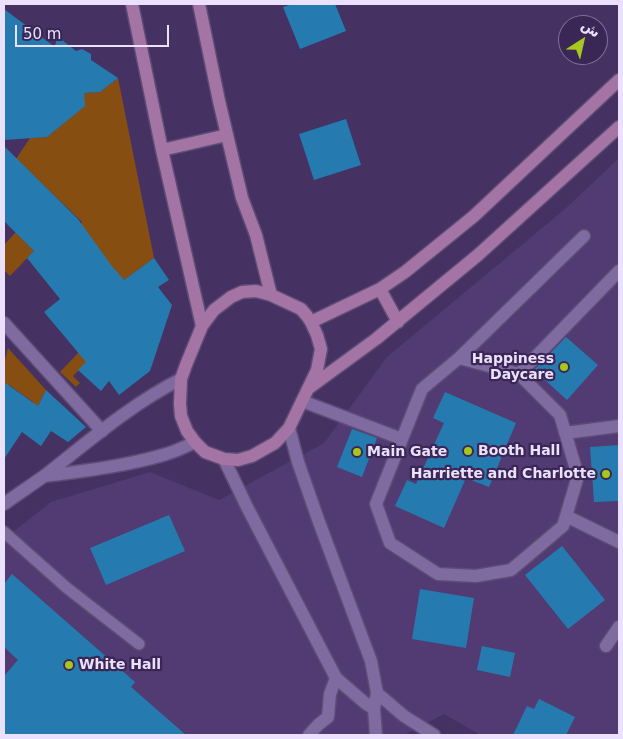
<!DOCTYPE html>
<html>
<head>
<meta charset="utf-8">
<style>
  body { margin:0 }
  #map { position:relative; width:623px; height:739px; overflow:hidden; background:#453162; font-family:"DejaVu Sans","Noto Naskh Arabic",sans-serif }
  canvas { display:block }
  .frame { position:absolute; inset:0; border:5px solid #ebe1ff; pointer-events:none }
  .north { position:absolute; left:558px; top:15px; width:50px; height:50px; box-sizing:border-box; background:#3b2756; border:1px solid #81719a; border-radius:50%; rotate:35deg; font-size:14px; font-weight:700; line-height:20px; text-align:center; color:#ebe1ff }
  .north::after { content:''; display:block; margin:auto; width:18px; height:22px; background:#a7c71e; clip-path:polygon(50% 0,100% 100%,50% 72%,0 100%) }
  .scale { position:absolute; left:15px; top:25px; width:154px; height:22px; box-sizing:border-box; border:2px solid #ebe1ff; border-top:0; padding-left:6px; font-size:15px; line-height:18px; white-space:nowrap; color:#ebe1ff; -webkit-text-stroke:4px #3b2756; paint-order:stroke }
</style>
</head>
<body>
<div id="map">
<canvas width="623" height="739"></canvas>
<div class="frame"></div>
<div class="north">ش</div>
<div class="scale">50 m</div>
</div>
<script>
const ctx = document.querySelector('canvas').getContext('2d');
ctx.lineJoin = 'round';
function fill(path, color) {
  ctx.fillStyle = color;
  ctx.fill(path, 'evenodd');
}
function trace(path, color, width, dash) {
  ctx.strokeStyle = color;
  ctx.lineWidth = width;
  ctx.lineCap = dash ? 'butt' : 'round';
  ctx.setLineDash(dash || []);
  ctx.stroke(path);
}
function drawText(font, color, halo, rows, align = 'center') {
  ctx.font = font + ' "DejaVu Sans",sans-serif';
  ctx.lineWidth = 4.5;
  ctx.setLineDash([]);
  ctx.textBaseline = 'middle';
  ctx.strokeStyle = halo;
  ctx.fillStyle = color;
  for (const [text, x, y, turn = 0] of rows) {
    ctx.save();
    ctx.translate(x, y);
    ctx.rotate((+turn || 0) * Math.PI / 180);
    ctx.textAlign = isNaN(turn) ? turn : align;
    if (halo) ctx.strokeText(text, 0, 0);
    ctx.fillText(text, 0, 0);
    ctx.restore();
  }
}
fill(new Path2D(`
  M619 158V735H480L444 714 404 735H4V539L51 502 150 472 219 500 324 443 387 357 565 209Z`), '#513b72');
fill(new Path2D(`
  M118 78 154 258 124 280 56 250 82 222 16 159 30 138 47 137 84 106V93L100 92Z
  M16 232 34 251 10 276 4 270V245Z
  M105 335 92 357 73 376 80 383 76 387 60 372 78 353Z
  M8 348 46 390 37 408 33 402 9 385 4 391V364Z`), '#874e12');
fill(new Path2D(`
  M292 4H335L346 31 300 49 283 7Z
  M4 9 55 47 57 36 76 51 82 49 91 54V60L118 78 100 92 84 93 85 106 47 137 4 140Z
  M346 119 361 165 314 180 299 134Z
  M4 146 78 219 111 265 124 280 154 258 169 280 158 287 172 305 150 371 119 395 109 381 101 391 78 370 86 362 44 312 60 299 27 258 34 251 4 221Z
  M566 337 598 365 567 400 534 370Z
  M4 382 38 406 46 390 86 427 68 442 51 431 41 446 22 432 4 459Z
  M445 392 516 423 489 487 466 478 444 528 395 506 407 480 416 484 444 423 433 418Z
  M352 429 377 438 362 477 337 467Z
  M619 445V501L594 502 590 447Z
  M169 515 185 551 106 585 90 548Z
  M562 546 605 600 568 629 525 575Z
  M12 574 135 682 131 687 186 735H4V676L18 660 4 647V584Z
  M420 589 474 598 466 648 412 639Z
  M482 646 515 653 510 677 477 670Z
  M539 699 575 717 566 735H513L527 706 534 709Z`), '#257bb0');
const service = new Path2D(`
  M4 532 67 588 139 644`);
const minor = new Path2D(`
  M4 323 102 431
  M459 358 584 236
  M519 374 619 271
  M302 401 402 439 376 504 390 543 438 574 476 576 511 570 563 526 578 476 560 415 519 374 459 358 422 389 402 439
  M565 433 619 426
  M566 516 619 542
  M606 646 619 627
  M377 693 404 716 434 735
  M309 735 318 725 328 717 330 694 336 678`);
const tertiary = new Path2D(`
  M289 428 298 462 319 522 371 661 377 693 374 709 376 735
  M224 459 247 507 336 678 365 703 374 709
  M45 476C84 471 125 466 163 455 174 452 185 447 195 442
  M4 504C18 494 33 484 47 474 90 440 133 403 181 379`);
const secondary = new Path2D(`
  M132 4 162 150 202 326
  M199 4 219 101 242 198 256 235 271 295
  M162 150 227 135
  M380 289 398 322
  M256 291 271 295 301 309 307 316 311 322 317 335 321 349 317 370 289 428 275 443 252 456 238 460 224 459 205 452 195 442 187 431 181 416 180 404 181 379 186 365 202 326 214 310 231 297 242 292Z
  M311 322 380 289 405 272 474 216 619 80
  M309 388 376 339 478 255 619 127`);
trace(service, '#5e4c75', 14);
trace(minor, '#5e4c75', 15);
trace(tertiary, '#5e4c75', 15);
trace(secondary, '#5e4c75', 15);
trace(service, '#7f6ba0', 11);
trace(minor, '#7f6ba0', 12);
trace(tertiary, '#7f6ba0', 12);
trace(secondary, '#a474a4', 12);
for (const [x, y, r, color] of [
  [564,367,5,"#a7c71e"],
  [468,451,5,"#a7c71e"],
  [357,452,5,"#a7c71e"],
  [606,474,5,"#a7c71e"],
  [69,665,5,"#a7c71e"]
]) {
  const dot = new Path2D();
  dot.arc(x, y, r, 0, 2 * Math.PI);
  ctx.fillStyle = color;
  ctx.fill(dot);
  trace(dot, '#3b2756', 2);
}
drawText('bold 14px', '#ebe1ff', '#3b2756', [
  ["Happiness",554,359,"right"],
  ["Daycare",554,375,"right"],
  ["Booth Hall",478,451],
  ["Main Gate",367,452],
  ["Harriette and Charlotte",596,474,"right"],
  ["White Hall",79,665]
], 'left');
</script>
</body>
</html>
